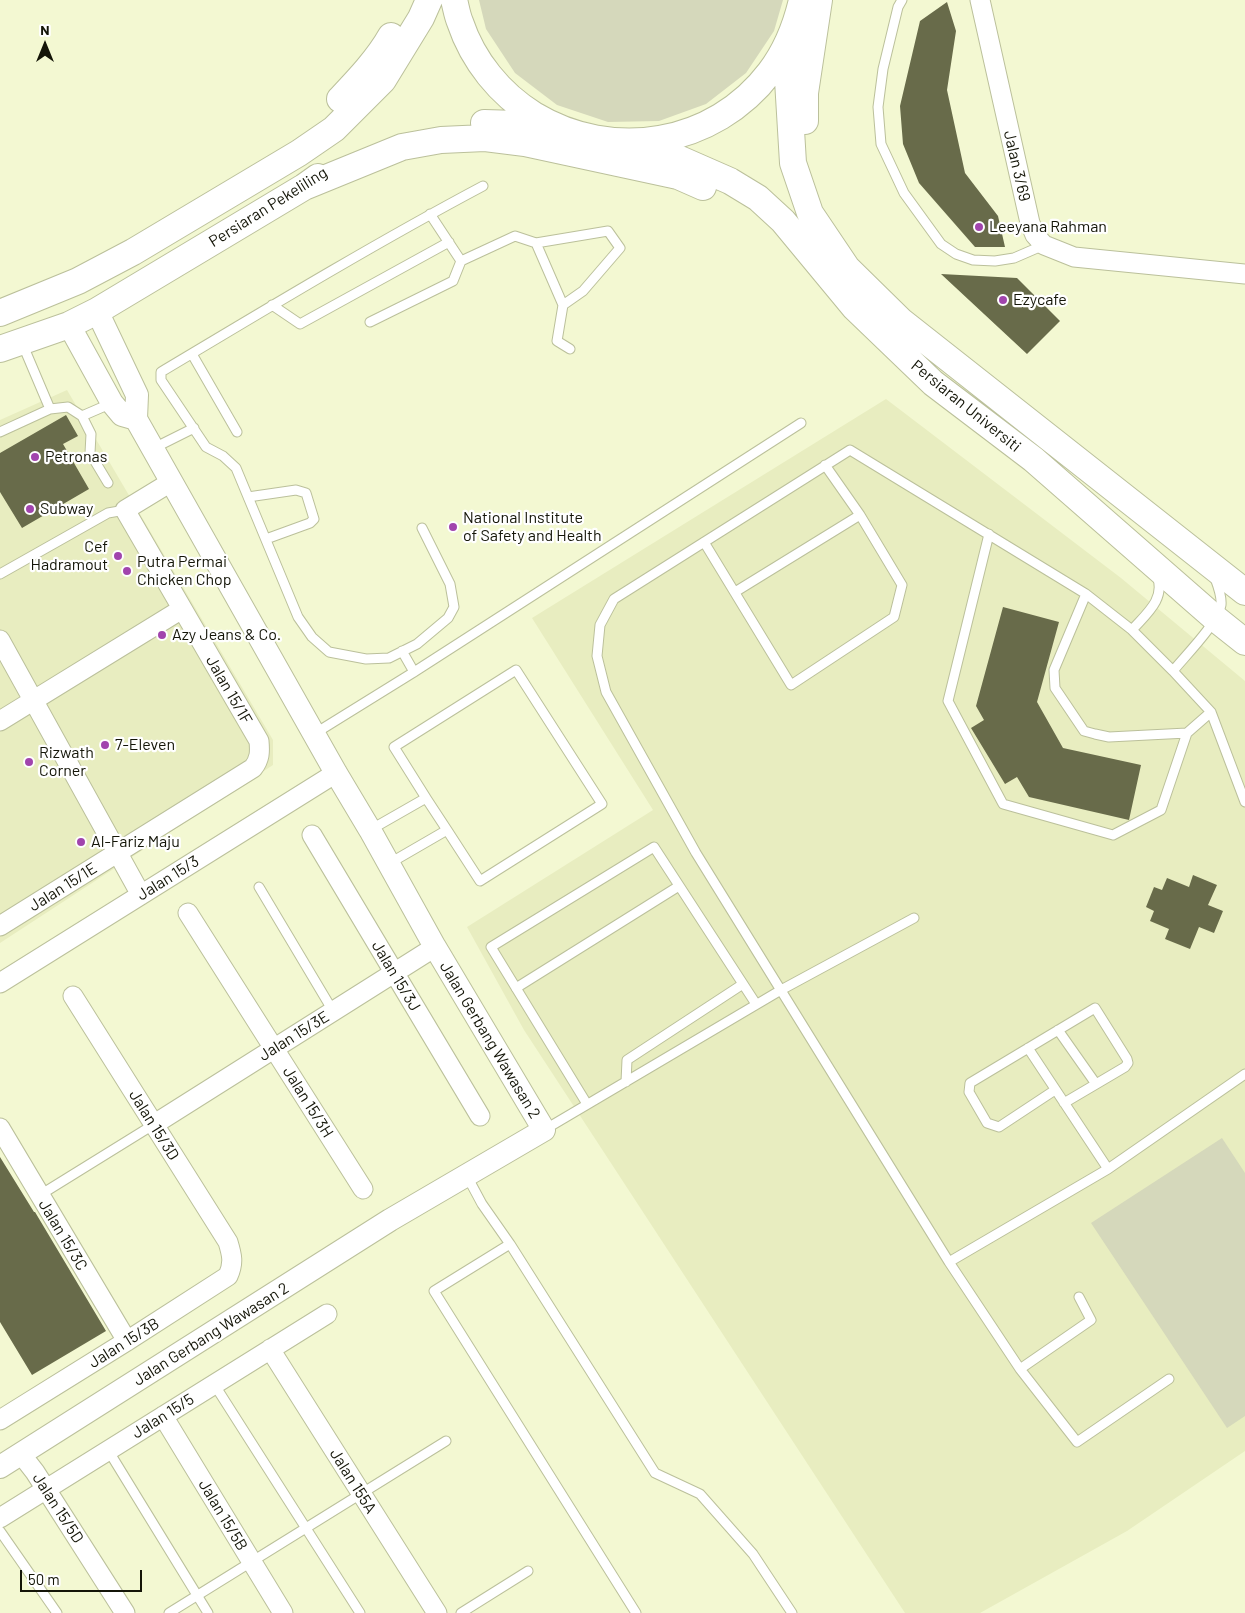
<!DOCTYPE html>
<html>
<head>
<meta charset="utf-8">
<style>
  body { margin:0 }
  #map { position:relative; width:1245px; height:1613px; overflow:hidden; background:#f3f8d2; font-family:Barlow,sans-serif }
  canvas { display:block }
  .north { position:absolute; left:20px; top:20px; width:50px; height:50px; -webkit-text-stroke:4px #fff; paint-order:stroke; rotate:0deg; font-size:14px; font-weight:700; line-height:20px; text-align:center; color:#141508 }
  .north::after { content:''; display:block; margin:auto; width:18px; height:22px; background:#141508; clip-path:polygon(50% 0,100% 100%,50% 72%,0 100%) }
  .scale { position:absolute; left:20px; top:1570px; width:122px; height:22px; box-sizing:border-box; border:2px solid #141508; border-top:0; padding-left:6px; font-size:15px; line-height:18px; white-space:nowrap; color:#141508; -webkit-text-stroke:4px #fff; paint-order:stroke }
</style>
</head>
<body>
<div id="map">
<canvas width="1245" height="1613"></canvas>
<div class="north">N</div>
<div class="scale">50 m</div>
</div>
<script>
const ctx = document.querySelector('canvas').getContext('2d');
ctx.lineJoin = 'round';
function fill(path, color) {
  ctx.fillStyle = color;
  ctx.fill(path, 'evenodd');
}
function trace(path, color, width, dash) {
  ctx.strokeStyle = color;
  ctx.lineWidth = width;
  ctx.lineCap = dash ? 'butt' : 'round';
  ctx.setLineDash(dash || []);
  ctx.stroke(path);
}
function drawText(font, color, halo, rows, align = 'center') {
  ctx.font = font + ' Barlow,sans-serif';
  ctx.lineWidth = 4.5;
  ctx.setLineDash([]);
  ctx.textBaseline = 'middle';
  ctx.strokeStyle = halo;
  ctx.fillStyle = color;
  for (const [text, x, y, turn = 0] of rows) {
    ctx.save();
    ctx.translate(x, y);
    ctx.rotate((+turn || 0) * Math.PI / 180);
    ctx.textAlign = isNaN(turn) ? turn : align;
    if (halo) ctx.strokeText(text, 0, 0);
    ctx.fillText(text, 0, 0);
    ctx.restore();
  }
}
fill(new Path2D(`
  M67 390 273 740V765L0 943V420Z
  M886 399 1121 578 1245 681V1451L1127 1531 980 1613H905L524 1030 467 927 653 810 532 618Z`), '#e8edc0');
fill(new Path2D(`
  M479 0H783L774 31 746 73 706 104 659 121 608 122 557 105 515 73 486 29Z
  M1222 1138 1245 1173V1416L1227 1428 1091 1223Z`), '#d5d8bb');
fill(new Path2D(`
  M947 2 956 31 947 90 965 173 998 216 1005 247H975L919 183 903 144 900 106 920 21Z
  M941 274 1017 278 1060 321 1027 354Z
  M66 415 78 436 63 444 89 489 22 528 0 492V453Z
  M1003 607 1059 622 1037 702 1063 748 1141 765 1129 820 1029 797 1017 777 1005 784 971 728 984 720 976 706Z
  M1193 875 1217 885 1208 905 1223 911 1214 933 1199 927 1190 949 1165 939 1169 929 1150 921 1154 911 1146 907 1154 887 1162 890 1167 878 1189 887Z
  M0 1157 34 1212H35L106 1331 32 1375 0 1322Z`), '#686b4a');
const service = new Path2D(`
  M902 0 898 7 883 69 878 107 881 144 904 193 941 244 956 254 973 260 995 261 1014 258 1044 245
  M430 214 461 261 515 236 536 243 563 305
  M536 243 608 231 620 248 583 291 563 305 557 341 570 349
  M272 305 300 324 449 242
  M370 322 453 281 461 261
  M192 354 237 432
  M50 409 68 407 82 416 91 434 90 453 108 483
  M82 416 112 403
  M0 432 50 409 22 343
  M154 448 194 428
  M825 465 860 515
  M248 497 296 490 306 493 314 519 310 523 266 539
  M422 528 450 584 454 607 448 618 417 644 389 658 366 659 329 652 312 637 298 617 236 468 223 456 206 447 161 380V372C268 308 374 244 483 186
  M989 534 948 701 1003 804 1113 835 1161 810 1187 733
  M704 542 791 685 894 617 902 585 860 515 735 592
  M0 574 108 513 125 510
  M1086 594 1054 670 1055 688 1084 731 1095 734 1109 737 1187 733 1211 712
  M1132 630C1146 614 1166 599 1157 576
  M402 651 414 672
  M1173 671C1186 655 1218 623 1221 605 1222 596 1218 586 1215 578
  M314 734 414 672 801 423
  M426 798 447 830
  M370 830 426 798 394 747 516 670 602 804 480 881 447 830 390 863
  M259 887 333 1011
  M516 988 679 886
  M1058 1030 1096 1084
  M1028 1048 1108 1169
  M626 1082 627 1060 743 984
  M1055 1090 999 1127 987 1123 969 1092 970 1083 1095 1008 1127 1059 1128 1063 1125 1067 1064 1103
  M587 1104 491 947 654 847 756 1004
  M544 1130 781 990 914 918
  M467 1176 482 1204 510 1244 655 1473 700 1494 753 1554 792 1613
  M40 1195 153 1125
  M510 1244 434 1291 636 1613
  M949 1262 1108 1169 1245 1074
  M1020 1369 1091 1320 1079 1297
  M1169 1379 1077 1442 1020 1369 949 1262 696 853 606 692 597 656 600 625 614 599 850 450 1086 594 1132 630 1173 671 1211 712 1245 802
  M214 1384 360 1613
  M108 1450 208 1613
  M0 1531 57 1613
  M169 1613 446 1441
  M461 1613 528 1571`);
const minor = new Path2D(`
  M980 0 1030 223 1035 235 1044 245 1074 257 1245 274
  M0 640 141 895
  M0 721 182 609
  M312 835 480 1116
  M188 913 363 1189
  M0 926 253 768C260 759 260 752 259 741L125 510 171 482
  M0 983 336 773
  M153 1125 435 947
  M0 1128 127 1341
  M270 1349 437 1613
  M163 1416 283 1613
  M0 1420 127 1341 228 1276C234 1263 232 1255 228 1242L73 996
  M21 1454 35 1472 125 1613
  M0 1518 327 1314`);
const tertiary = new Path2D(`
  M69 325 112 403 122 415 136 419
  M0 1467 390 1220 544 1130 435 947 370 830 336 773 136 419 137 395 97 311`);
const secondary = new Path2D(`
  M454 0C456 7 457 15 460 22 473 61 500 94 534 115 612 162 714 146 770 72 786 51 796 26 802 0
  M786 47 793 163 810 213 847 268 901 321 1245 592
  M340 99C358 80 378 59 391 36
  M805 121V93L819 0
  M484 123 551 125
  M641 142 730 181 758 198 783 221 855 308 933 383 1033 459 1216 619 1245 642
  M304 187 402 147 441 140 485 138 525 143 678 176 703 187
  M0 313 78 281 133 252 299 153 334 129 383 80 421 18 429 0
  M0 349 69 325 97 311 304 187 318 177`);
trace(service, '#bbc09b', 11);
trace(minor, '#bbc09b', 21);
trace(tertiary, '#bbc09b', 24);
trace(secondary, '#bbc09b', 28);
trace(service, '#fff', 9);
trace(minor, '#fff', 19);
trace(tertiary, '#fff', 22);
trace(secondary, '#fff', 26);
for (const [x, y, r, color] of [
  [979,227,5,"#a144ad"],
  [1003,300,5,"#a144ad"],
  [35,457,5,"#a144ad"],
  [30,509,5,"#a144ad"],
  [453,527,5,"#a144ad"],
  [118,556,5,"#a144ad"],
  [127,571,5,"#a144ad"],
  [162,635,5,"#a144ad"],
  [105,745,5,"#a144ad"],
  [29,762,5,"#a144ad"],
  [81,842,5,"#a144ad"]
]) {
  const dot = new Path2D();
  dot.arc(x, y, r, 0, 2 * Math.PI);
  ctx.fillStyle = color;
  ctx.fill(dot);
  trace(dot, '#fff', 2);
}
drawText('16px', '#141508', '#fff', [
  ["Jalan 3/69",1017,166,77],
  ["Persiaran Pekeliling",268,207,-32],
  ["Persiaran Universiti",966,406,39],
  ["Jalan 15/1F",229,690,60],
  ["Jalan 15/3",168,878,-32],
  ["Jalan 15/1E",63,887,-32],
  ["Jalan 15/3J",396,976,59],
  ["Jalan 15/3E",294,1036,-32],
  ["Jalan Gerbang Wawasan 2",490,1040,59],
  ["Jalan 15/3H",308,1102,58],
  ["Jalan 15/3D",154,1125,58],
  ["Jalan 15/3C",63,1235,59],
  ["Jalan Gerbang Wawasan 2",211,1334,-32],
  ["Jalan 15/3B",124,1343,-32],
  ["Jalan 15/5",163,1416,-32],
  ["Jalan 155A",353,1481,58],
  ["Jalan 15/5D",58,1508,57],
  ["Jalan 15/5B",223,1515,59]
]);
drawText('16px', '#141508', '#fff', [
  ["Leeyana Rahman",989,227],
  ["Ezycafe",1013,300],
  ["Petronas",45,457],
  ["Subway",40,509],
  ["National Institute",463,518],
  ["of Safety and Health",463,536],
  ["Cef",108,547,"right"],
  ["Hadramout",108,565,"right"],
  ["Putra Permai",137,562],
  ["Chicken Chop",137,580],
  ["Azy Jeans & Co.",172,635],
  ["7-Eleven",115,745],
  ["Rizwath",39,753],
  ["Corner",39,771],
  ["Al-Fariz Maju",91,842]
], 'left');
</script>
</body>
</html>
